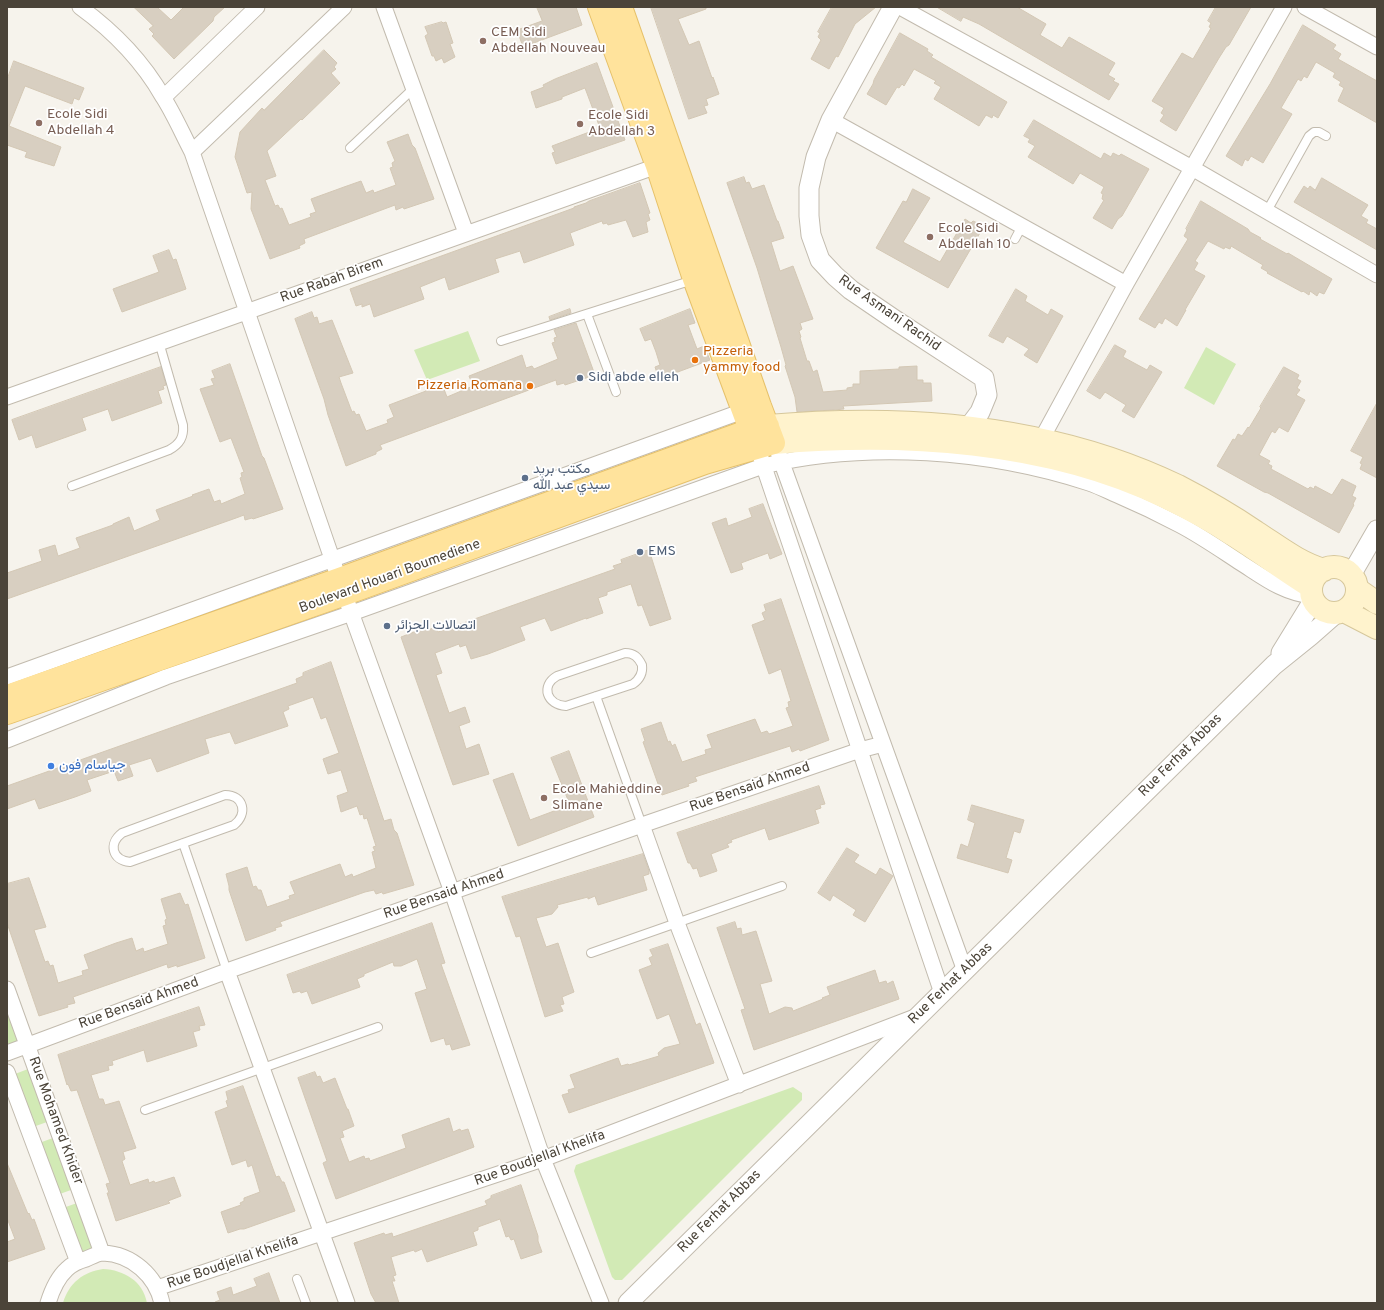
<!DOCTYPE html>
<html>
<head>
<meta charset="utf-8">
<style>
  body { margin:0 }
  #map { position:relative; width:1384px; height:1310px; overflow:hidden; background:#f6f3ec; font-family:Overpass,sans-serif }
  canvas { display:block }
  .frame { position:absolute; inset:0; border:8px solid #4b4439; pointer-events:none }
</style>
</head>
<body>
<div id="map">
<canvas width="1384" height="1310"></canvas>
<div class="frame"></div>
</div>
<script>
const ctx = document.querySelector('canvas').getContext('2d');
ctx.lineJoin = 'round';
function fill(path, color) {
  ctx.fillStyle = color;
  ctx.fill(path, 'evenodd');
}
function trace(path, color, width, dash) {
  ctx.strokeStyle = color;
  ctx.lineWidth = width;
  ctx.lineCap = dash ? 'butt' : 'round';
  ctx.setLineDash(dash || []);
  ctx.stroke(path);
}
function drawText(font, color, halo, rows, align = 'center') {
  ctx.font = font + ' Overpass,Vazirmatn,sans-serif';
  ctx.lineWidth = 3.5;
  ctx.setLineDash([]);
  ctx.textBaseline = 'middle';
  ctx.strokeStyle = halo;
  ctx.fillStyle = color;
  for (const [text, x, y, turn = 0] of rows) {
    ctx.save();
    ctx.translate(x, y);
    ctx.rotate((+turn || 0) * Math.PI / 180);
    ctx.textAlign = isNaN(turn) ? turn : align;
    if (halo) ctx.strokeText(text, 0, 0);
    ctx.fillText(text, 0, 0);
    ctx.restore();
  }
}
fill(new Path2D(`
  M468 331 480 361 427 380 414 350Z
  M1206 347 1236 364 1214 405 1184 388Z
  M7 1009 21 1048 7 1053Z
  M28 1069 47 1122 33 1127 15 1074Z
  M793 1087 802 1093V1100L622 1280H615L612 1277 576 1177 574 1171 576 1165Z
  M53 1138 71 1190 57 1195 39 1143Z
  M77 1203 95 1256 81 1261 63 1208Z
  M103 1269C124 1270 143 1281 147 1303H63C69 1283 83 1272 103 1269Z`), '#d2eab5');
const building = new Path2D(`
  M134 7H157L171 20 184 7H225L214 17 213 21 174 59 152 36 154 34 149 29 153 26Z
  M537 7H576L582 25 523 47 517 30 542 21Z
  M651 7H706V9L678 19 689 45 699 41 712 78 713 77 719 94 706 99 708 105 704 106 707 113 689 119Z
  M832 7H876L855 24 838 57 836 56 829 69 811 59 821 40 818 37 820 33 818 32Z
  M937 7H1017L1046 24 1040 35 1062 48 1069 37 1115 63 1108 75 1115 79 1113 81 1119 84 1109 100 979 24 963 17 961 21Z
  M1216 7H1251L1229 45 1226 47 1219 58 1176 131 1160 121 1164 115 1161 113 1164 108 1152 101 1182 53 1193 59 1211 28 1209 27 1211 23 1208 21Z
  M442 22 443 23 446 22 453 43 450 44 455 57 444 63 442 58 436 61 434 56H432L425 36 428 34 425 27Z
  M1303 25 1336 45 1333 49 1341 54 1338 59 1377 81V123L1338 101 1344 88 1339 85 1341 82 1333 77 1335 73 1316 62 1307 78 1304 76 1301 81 1298 79 1281 108 1292 114 1263 163 1251 156 1248 161 1245 159 1242 166 1226 156 1270 84Z
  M900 33 928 49 927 51 933 55 931 57 1007 102 998 118 993 115 992 118 986 115 979 126 934 99 941 87 934 83 936 81 914 69 904 86 902 84 899 88 897 87 886 105 867 94 873 84 874 80Z
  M324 50 337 63 334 67 336 69 331 73 340 83 302 120 301 119 267 151 276 176 265 180 275 206 278 205 280 209 282 208 289 225 311 217 310 214 316 212 311 199 344 187 361 181 366 193 373 190 374 193 396 185 390 168 393 167 392 163 395 161 387 142 408 134 412 145 415 148 434 199 404 209 403 207 396 210 395 205 387 208 304 239 305 243 299 246 300 248 270 259 251 209 252 192 247 193 235 157 240 132 262 108 264 110Z
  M14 61 84 88 79 100 74 98 72 104 25 86 9 126 61 147 54 166 25 157 27 152 7 145V80Z
  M597 63 625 140 556 164 552 153 555 152 552 146 600 128 585 88 562 97V99L536 108 531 92 544 87 543 85 555 79Z
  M1034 120 1101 159 1104 153 1111 157 1113 153 1119 156 1121 154 1149 169 1122 216 1118 219 1112 229 1093 218 1104 200 1102 199 1103 194 1101 193 1104 187 1080 173 1073 184 1028 157 1035 146 1028 142 1030 139 1024 136Z
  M744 177 746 183 749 182 752 189 764 185 777 221H778L784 238 771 242 780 271 793 266 813 319 800 323 802 329 799 331 801 337 800 338 807 361H809L813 372 817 370 823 392 847 390V388L853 387V384H860V371L899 369V367L917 366V380H923V383H931L932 401 843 406 844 409 834 410 797 412 795 397 785 366 786 365 781 347 757 268 727 183Z
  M1322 178 1368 205 1361 216 1368 220 1366 223 1377 229V250L1294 202 1304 186 1308 189 1310 186 1315 190Z
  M640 183 650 213 648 214 650 220 646 222 648 232 633 237 626 220 608 225 607 223 603 224 602 221 570 233 574 245 524 263 520 251 495 259 499 272 449 290 445 277 420 287 424 299 374 317 370 304 362 307V304L356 306 350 289 574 208V207L586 203 589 201Z
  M913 189 930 198 903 242 940 262 965 219 971 223 973 221 984 226 948 288 876 248 903 201 906 202Z
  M1201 201 1248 229 1250 232 1261 238 1260 239 1287 254 1288 253 1332 279 1324 294 1319 292 1317 296 1310 291 1309 295 1303 291 1302 292 1267 273 1268 272 1261 268 1263 265 1231 246 1230 249 1225 247 1224 249 1208 241 1195 261 1198 263 1194 270 1205 276 1185 310H1186L1177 326 1165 318 1162 324 1159 322 1155 328 1139 319 1188 239 1184 236 1187 230 1186 229Z
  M169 250 173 260 176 259 186 289 122 312 113 289 159 272 153 256Z
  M1016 289 1027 296 1025 301 1048 315 1051 309 1063 316 1037 363 1024 355 1029 349 1007 336 1003 343 989 336Z
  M570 309 571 313 550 320 549 317Z
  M690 309 695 323 688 325 697 349 704 346 710 360 659 379 655 367 660 365 656 352 651 339 645 341 640 329Z
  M312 312 314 318 317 317 319 324 332 320 353 373 339 377 341 383 352 412 354 411 356 415 359 414 366 431 388 423 387 420 394 417 389 405 426 391V390L442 384 447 397 473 386 469 376 522 355 526 368 532 366 534 369 558 359 552 343 555 342 554 338 557 337 554 330 576 323 595 375 565 385 564 383 557 385 556 380 380 445 382 449 376 452V454L346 466 328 415 324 399 295 319Z
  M1115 345 1126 351 1123 357 1147 370 1150 365 1162 372 1134 418 1122 411 1126 405 1105 392 1100 399 1087 391Z
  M230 364 262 456 264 458 283 509 253 519 252 518 245 520 244 515 236 518 7 599V573L42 561 39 550 55 545 58 556 80 548 76 538 113 525V524L129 517 134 531 160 520 156 510 193 496 192 495 209 489 214 502 220 500 221 504 245 494 240 478 242 477 241 473 244 472 231 438 220 442 200 389 214 385 211 379 215 378 212 371Z
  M161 367 166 385 163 386 164 389 158 391 162 403 112 421 108 409 82 418 86 430 36 448 32 435 19 440 12 420Z
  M1284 367 1299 375 1297 379 1301 381 1297 388 1300 390 1296 395 1305 400 1288 432 1279 427 1275 433 1272 431 1259 455 1270 461 1268 464 1272 466 1271 469 1308 489 1310 487 1314 489 1315 486 1332 495 1342 479 1356 486 1352 496 1356 498 1353 504 1354 505 1339 533 1268 493 1264 492 1217 466 1233 439 1235 440 1238 434 1242 436 1248 427 1249 428 1261 408 1260 407Z
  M1377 403V478L1360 469 1362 464 1360 463 1363 457 1351 451Z
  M763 504 782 554 770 559 768 553 741 563 743 569 731 573 712 523 726 518 728 526 752 517 749 509Z
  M649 550 671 619 650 626 642 605 638 606 631 584 607 592V595L598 598 603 613 586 619V618L551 631 545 618 520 627 525 640 488 654 471 659 466 645 460 647 459 644 435 653 442 673 436 675 449 713 465 707 470 722 459 726 466 749 479 744 489 774 453 785 401 637 427 627 428 630 436 627 438 632 615 569 613 566 622 563 621 560Z
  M781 599 829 740 800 751 799 749 792 752 790 746 695 777 697 781 688 784 689 786 662 795 643 742 645 741 641 729 661 722 668 742 670 741 672 746 675 744 682 762 706 754 705 750 712 748 707 735 755 719 761 733 767 731 769 734 793 726 786 708 789 707 788 702 791 701 781 669 769 674 752 625 765 620 762 613 766 611 764 605Z
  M331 662 384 821 391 819 394 830 397 833 414 885 383 894 382 892 376 894 374 890 365 892 280 922 282 926 275 928 276 930 246 941 229 890V886L226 874 247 867 253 887 256 886 258 890H261L267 907 290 899 289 896 295 894 290 882 340 864 345 877 352 874 353 877 376 868 372 852 375 851 373 847 376 846 367 818 364 819 363 814 360 815 357 806 341 812 337 796 348 792 341 770 328 774 323 759 339 753 326 717 321 719 313 697 288 706 289 709 283 712 288 726 235 744 230 732 205 739 209 753 157 772 151 758 129 765 133 776 118 781 114 771 87 780 91 791 75 797 39 809 35 799 7 809V786L297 683 296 679 303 676V673Z
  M569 751 594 817 518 846 493 780 513 773 530 820 570 805 551 758Z
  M819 786 825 804 820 805 821 808 815 810 819 823 769 840 765 828 731 840 732 842 727 844 729 847 711 854 717 871 700 877 697 868 693 869 690 863H688L677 833Z
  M972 805 1024 820 1020 833 1014 831 1006 858 1012 860 1008 873 957 858 961 844 968 847 975 823 968 820Z
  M847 848 859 855 854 862 876 875 880 868 893 876 865 922 853 915 856 910 833 895 830 901 818 893Z
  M643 854 649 871V874L643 876 647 890 598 905 595 896 588 899V897L557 905 558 907 552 914 536 918 546 947 558 943 574 992 562 997 564 1004 560 1005 563 1011 545 1017 520 936 516 937 502 897Z
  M29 878 46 927 34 930 45 962 48 961 50 966 53 965 58 983 83 975 82 971 89 969 84 955 116 943 132 938 136 951 143 948 144 952 168 944 163 926 166 925 165 920 167 919 161 899 180 893 185 905 188 904 205 958 177 967V965L168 968 167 964 73 997 75 1003 67 1005 68 1007 39 1016 7 923V884Z
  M735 922 737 929 741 928 742 935 756 931 772 981 760 984 769 1014 785 1007 792 1008 793 1011 823 999 822 998 830 995 827 987 875 970 879 983 886 981 887 984 893 981 899 999 754 1050 741 1010 745 1009 717 928Z
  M432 923 445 963 441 964 470 1045 452 1050 450 1044 446 1045 444 1038 431 1042 415 993 427 989 417 959 401 966H394L393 962 364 974V976L357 979 360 987 312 1004 307 991 301 993 300 991 293 993 287 975Z
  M668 944 696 1025 700 1023 714 1063 569 1113 562 1095 569 1093 568 1090 575 1088 570 1075 618 1058 621 1066 628 1064 629 1065 659 1056 658 1053 664 1048 680 1044 669 1014 657 1019 639 970 652 965 649 958 653 956 650 950Z
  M199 1007 205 1025 199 1026 200 1030 193 1032 197 1046 147 1062 144 1050 112 1061 113 1065 108 1066 109 1070 91 1075 99 1099H103L105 1105 119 1101 136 1148 123 1152 125 1159 122 1161 130 1185 148 1179 149 1183 154 1181 155 1183 174 1177 181 1196 168 1201 170 1203 116 1221 107 1193H109L106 1184 110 1183 77 1090 71 1091 68 1084 67 1085 58 1055Z
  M315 1072 317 1077 320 1076 323 1083 335 1078 347 1109H348L354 1126 342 1131 344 1137 340 1138 349 1162 364 1156 365 1159 369 1158 370 1161 406 1148 402 1135 449 1118 453 1132 460 1129 461 1131 468 1129 474 1147 336 1199 323 1163 327 1161 298 1078Z
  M243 1086 276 1177 279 1176 282 1182H284L295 1211 244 1229H240L228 1233 221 1212 241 1205 240 1203 244 1201V1198L260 1192 252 1165 248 1167 246 1160 232 1165 215 1112 228 1107 226 1101 228 1100 226 1092Z
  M7 1163 28 1214 29 1213 32 1220 34 1219 45 1249 7 1262V1242L15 1239 7 1218Z
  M521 1185 538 1236V1241L542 1252 521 1259 514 1239 511 1240 509 1236 506 1237 500 1219 478 1227V1230L473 1232 477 1245 444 1256 427 1262 422 1249 415 1252 414 1250 391 1257 396 1275 393 1276 395 1281H392L399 1303H376L371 1294 354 1243 384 1233 385 1235 392 1233 393 1237 487 1205 485 1201 491 1198V1196Z
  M269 1273 280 1303H215V1302L220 1300 217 1292 231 1287 233 1295 257 1286 254 1279Z`);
fill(building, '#d8cfc1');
trace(building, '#d3c7b4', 1);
const service = new Path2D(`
  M350 148 414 88
  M1267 211 1309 136 1314 132H1319L1326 136
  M1015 239 1022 226
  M587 314 616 392
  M501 341 693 280
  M72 486 169 450C180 444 184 437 183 425L159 342
  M625 653C634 653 638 657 642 665 643 673 640 679 633 684L566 706C547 705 540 686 557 676Z
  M596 696 642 825
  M225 795C244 795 248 814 234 825L130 862C112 860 108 844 122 833Z
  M183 843 227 971
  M591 953 782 886
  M145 1110 378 1027
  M297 1279 306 1303`);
const minor = new Path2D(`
  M80 7C113 31 143 62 163 97 174 114 182 133 192 152L339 579 452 892 543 1159 601 1303
  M384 7 466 233
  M900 7 1192 168 1377 275
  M1305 7 1377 47
  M164 97 257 7
  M831 120 1126 284
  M192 152 344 7
  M7 397 657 166
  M1041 440 1126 284 1284 7
  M778 452 965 971
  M761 458 942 993
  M7 677 743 411
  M7 740 166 677 352 613 763 466C867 441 988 450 1089 483 1098 486 1108 491 1117 495 1138 504 1159 514 1180 525 1201 536 1221 550 1241 563 1266 579 1282 592 1311 596
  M642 825 677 923 739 1085
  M227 971 347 1303
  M7 989 102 1253
  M7 1053 227 971 642 825 860 750 883 744
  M7 1072 78 1262
  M157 1288 543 1159 915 1017
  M48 1303C52 1290 57 1278 67 1269 72 1264 79 1261 86 1259 91 1257 98 1253 103 1253 132 1254 156 1276 162 1303`);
const tertiary = new Path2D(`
  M893 7 831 120 816 157 809 188V216L811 235 820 260 835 276 851 290 895 320 984 378 987 395 980 412 968 428
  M1351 575 1377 530
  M1281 653 1313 601
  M628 1303 1274 665 1310 636 1335 614`);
const secondary = new Path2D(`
  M768 426C906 414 1051 425 1178 486 1205 500 1231 515 1256 532 1278 546 1299 563 1324 570
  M774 443C902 432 1047 440 1165 497 1188 508 1212 521 1233 535 1260 552 1285 571 1311 587
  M1311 590a23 23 0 1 1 46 0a23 23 0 1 1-46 0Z
  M1357 589 1377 603
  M1344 611 1377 628`);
const primary = new Path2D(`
  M599 7 657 166 694 279 755 443
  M7 696 339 579 750 430 768 426
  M7 713 345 594 705 463 774 443 760 406 621 7`);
trace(service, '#c2bbae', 10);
trace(minor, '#c2bbae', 17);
trace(tertiary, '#c2bbae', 21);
trace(secondary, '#d6c79b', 24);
trace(primary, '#e6c16a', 24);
trace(service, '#fff', 8);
trace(minor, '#fff', 15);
trace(tertiary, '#fff', 19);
trace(secondary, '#fff3cd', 22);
trace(primary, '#ffe39c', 22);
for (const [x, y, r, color] of [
  [483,41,4,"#8d6e63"],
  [39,123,4,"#8d6e63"],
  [580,124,4,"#8d6e63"],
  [930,237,4,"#8d6e63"],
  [695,360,4,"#e8710a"],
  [580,378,4,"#5c6f8a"],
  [530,386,4,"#e8710a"],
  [525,478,4,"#5c6f8a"],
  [640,552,4,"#5c6f8a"],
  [387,626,4,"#5c6f8a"],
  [51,766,4,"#3f7fe0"],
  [544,798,4,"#8d6e63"]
]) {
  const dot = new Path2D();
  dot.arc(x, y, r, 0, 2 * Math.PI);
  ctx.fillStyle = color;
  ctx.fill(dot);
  trace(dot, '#fff', 1.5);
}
drawText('14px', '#785e54', '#fff', [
  ["CEM Sidi",491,33],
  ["Abdellah Nouveau",491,49],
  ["Ecole Sidi",47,115],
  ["Abdellah 4",47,131],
  ["Ecole Sidi",588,116],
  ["Abdellah 3",588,132],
  ["Ecole Sidi",938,229],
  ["Abdellah 10",938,245],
  ["Ecole Mahieddine",552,790],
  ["Slimane",552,806]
], 'left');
drawText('14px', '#4b4439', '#fff', [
  ["Rue Rabah Birem",332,281,-20],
  ["Rue Asmani Rachid",889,314,35],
  ["Boulevard Houari Boumediene",390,577,-20],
  ["Rue Ferhat Abbas",1181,756,-45],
  ["Rue Bensaid Ahmed",750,788,-19],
  ["Rue Bensaid Ahmed",444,895,-19],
  ["Rue Ferhat Abbas",951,984,-44],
  ["Rue Bensaid Ahmed",139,1004,-20],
  ["Rue Mohamed Khider",55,1121,70],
  ["Rue Boudjellal Khelifa",540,1159,-20],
  ["Rue Ferhat Abbas",720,1212,-45],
  ["Rue Boudjellal Khelifa",233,1263,-19]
]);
drawText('14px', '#c56008', '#fff', [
  ["Pizzeria",703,352],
  ["yammy food",703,368],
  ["Pizzeria Romana",522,386,"right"]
], 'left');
drawText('14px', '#4e5e75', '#fff', [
  ["Sidi abde elleh",588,378],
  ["مكتب بريد",533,470],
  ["سيدي عبد الله",533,486],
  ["EMS",648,552],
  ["اتصالات الجزائر",395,626]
], 'left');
drawText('14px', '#366cbe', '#fff', [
  ["جياسام فون",59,766]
], 'left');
</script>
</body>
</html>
